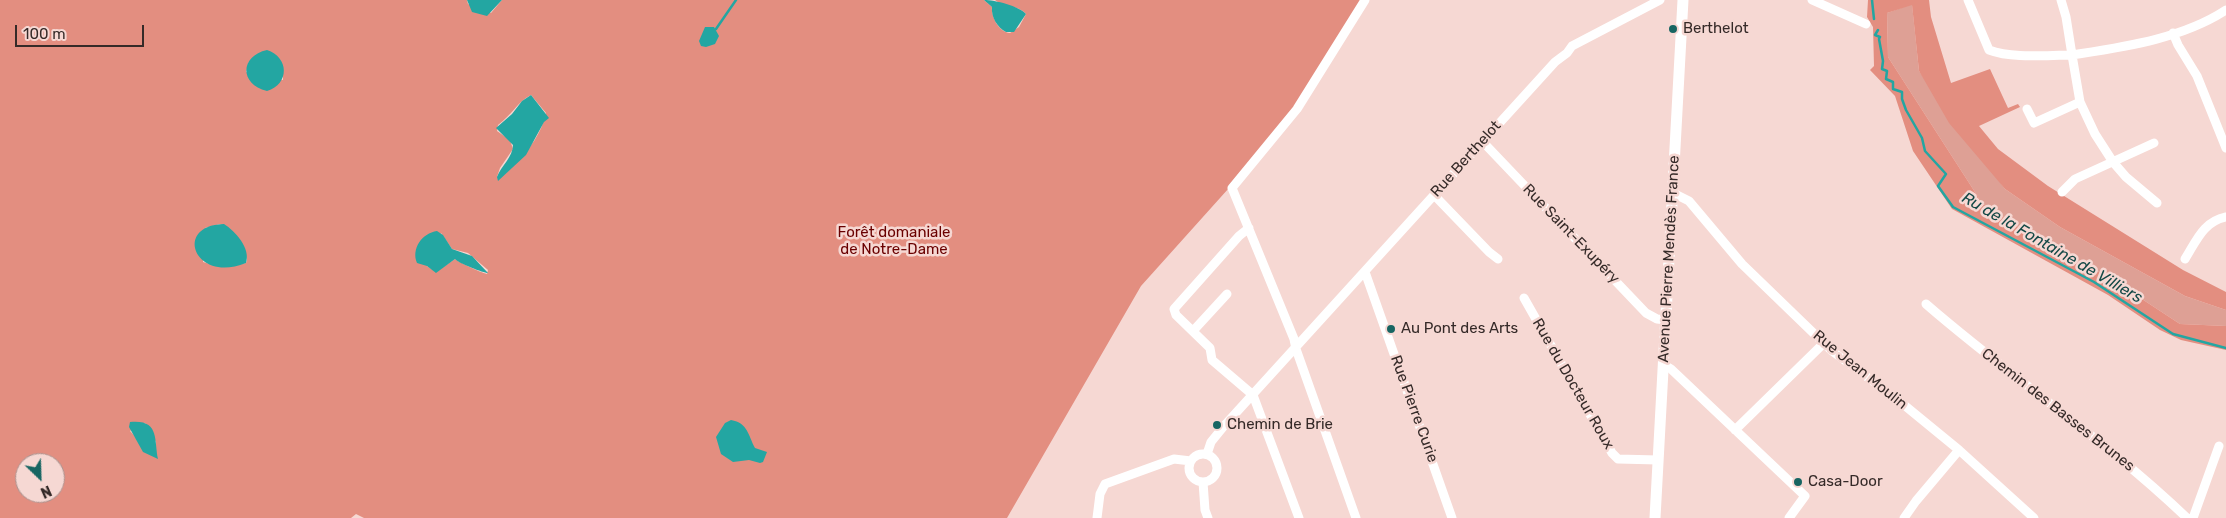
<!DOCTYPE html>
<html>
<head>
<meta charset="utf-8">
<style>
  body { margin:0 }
  #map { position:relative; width:2226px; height:518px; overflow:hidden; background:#f6d8d3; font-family:Rubik,sans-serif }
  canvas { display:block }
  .north { position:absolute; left:15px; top:453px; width:50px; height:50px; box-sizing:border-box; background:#f6d8d3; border:1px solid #a9928f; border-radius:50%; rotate:156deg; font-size:14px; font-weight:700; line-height:20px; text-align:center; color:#352a28 }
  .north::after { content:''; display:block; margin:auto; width:18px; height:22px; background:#176562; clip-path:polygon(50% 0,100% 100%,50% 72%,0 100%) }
  .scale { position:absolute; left:15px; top:25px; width:129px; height:22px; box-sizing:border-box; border:2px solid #352a28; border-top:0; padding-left:6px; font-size:15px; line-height:18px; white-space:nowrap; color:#352a28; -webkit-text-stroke:4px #f6d8d3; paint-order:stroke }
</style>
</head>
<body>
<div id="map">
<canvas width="2226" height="518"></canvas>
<div class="north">N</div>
<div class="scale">100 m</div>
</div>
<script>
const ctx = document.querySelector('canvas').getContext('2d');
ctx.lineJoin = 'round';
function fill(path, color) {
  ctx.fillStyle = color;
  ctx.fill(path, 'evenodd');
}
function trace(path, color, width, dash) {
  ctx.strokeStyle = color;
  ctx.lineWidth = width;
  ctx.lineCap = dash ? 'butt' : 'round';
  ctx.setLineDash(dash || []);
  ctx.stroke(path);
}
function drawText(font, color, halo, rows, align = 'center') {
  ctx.font = font + ' Rubik,sans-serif';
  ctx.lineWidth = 5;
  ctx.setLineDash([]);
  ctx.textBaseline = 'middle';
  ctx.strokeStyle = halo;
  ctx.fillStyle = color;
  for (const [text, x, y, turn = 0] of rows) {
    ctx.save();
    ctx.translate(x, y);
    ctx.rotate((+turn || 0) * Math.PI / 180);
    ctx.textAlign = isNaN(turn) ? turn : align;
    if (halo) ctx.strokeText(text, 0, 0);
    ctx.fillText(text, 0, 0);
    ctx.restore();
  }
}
fill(new Path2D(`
  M1912 4 1919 71 2005 189 2060 227 2185 296 2226 310V326L2180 324 2113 280 2020 228 1982 203 1888 57 1887 13Z`), '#dea095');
fill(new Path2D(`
  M0 0H467L468 4 491 13 502 0H984L992 7C991 17 999 32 1010 33L1019 27 1026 14C1017 4 1004 8 995 0H1364L1299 110 1141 286 1007 518H364L356 514 351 518H0ZM249 62 283 68V80L246 72ZM531 95 546 113C541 134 530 149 515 163 508 170 507 175 497 177L500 168 513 149 510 140 497 131 498 125C511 116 518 101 531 95ZM220 224C235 230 244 244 247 260L246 263 220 267 203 262 205 228ZM441 233 452 249 468 253 488 270 487 274C480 272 460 263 455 259L436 272 427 266ZM142 423H145L156 442 155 450 157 456C136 449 143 444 130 431ZM25 463H55V493H25Z
  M1868 0H1929L1931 17 1951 83 1990 69 2008 108 2018 104 2020 107 1979 126 1998 149 2048 186 2183 270 2226 292V310L2185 296 2060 227 2005 189 1949 123 1919 71 1912 5 1887 13 1888 57 1982 203 2020 228 2113 280 2180 324 2226 326V350L2181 340 2160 330 2108 295 1952 209 1913 151 1895 96 1870 70 1874 66 1873 27 1867 17Z`), '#e38e80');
fill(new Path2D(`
  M467 0H502L487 16 472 12Z
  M984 0C995 0 1019 6 1026 14L1014 32H1006C997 27 991 17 992 7Z
  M705 27H714L719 36 715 44 706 47 701 46 699 41Z
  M267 50C289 57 290 84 267 91 239 84 240 56 267 50Z
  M531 95 549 118 544 122 526 155 498 181 497 177C501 166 513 157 513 145L496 128 512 114 522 101Z
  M224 224C235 231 251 248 246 263 194 284 173 225 224 224Z
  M437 231 443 235 452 249 472 256 488 273C484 273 458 263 455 259L436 273 427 266 417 263C411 249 422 233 437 231Z
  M731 420C748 423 748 435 755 448L767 452 763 462 760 463 749 460 733 462 721 454 716 437 725 423Z
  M130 422C160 419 154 440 158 459L143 452 129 427Z`), '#23a6a2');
trace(new Path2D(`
  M1872 0 1874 19
  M716 29 736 0
  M1878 30 1875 35 1880 37 1879 39 1883 61 1882 69 1887 71 1886 79 1893 82V89L1902 92V99L1906 110 1922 138 1925 151 1946 174 1938 186 1953 207 2094 282 2173 334 2226 348`), '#23a6a2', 2.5);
trace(new Path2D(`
  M1812 0 1866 24
  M1968 0 1989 50C2013 59 2046 55 2072 55L2080 102 2095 134 2113 162 2126 177 2157 203
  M2061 0 2066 17 2072 55C2123 47 2182 39 2226 10
  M2173 33 2178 45 2197 76 2226 148
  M2027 109 2034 123 2080 102
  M1482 141 1646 313 1657 319 1666 320
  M2062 192 2075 179 2154 143
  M1673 193 1689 201 1742 264 1832 351 1898 400 1959 450 2034 518
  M1434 195 1489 252 1498 259
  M1249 228 1239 236 1174 309 1176 315 1210 348 1212 360 1253 395 1299 518
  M2185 259C2197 240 2203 222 2226 217
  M1365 272 1452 518
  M1524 298 1612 453 1618 459 1658 460
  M1926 304C2011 378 2106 440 2187 518
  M1193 331 1227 294
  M1663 364 1671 369 1805 496 1789 518
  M1735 430 1824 343
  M1189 468a14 14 0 1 1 28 0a14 14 0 1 1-28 0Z
  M1207 454 1211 442 1224 426 1555 62 1567 53 1572 46 1660 0
  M1203 482 1205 510 1208 518
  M1097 518 1100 494 1105 484 1174 459 1191 461
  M1356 518 1296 349 1294 339 1232 188 1297 109 1365 0
  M1904 518 1916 501 1959 450
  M2193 518 2219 446`), '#fff', 9);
trace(new Path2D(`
  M1655 518 1683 0`), '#fff', 11);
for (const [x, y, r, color] of [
  [1673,29,5,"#176562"],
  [1391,329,5,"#176562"],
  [1217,425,5,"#176562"],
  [1798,482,5,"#176562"]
]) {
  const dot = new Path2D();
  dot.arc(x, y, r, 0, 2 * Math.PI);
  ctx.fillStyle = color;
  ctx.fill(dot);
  trace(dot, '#f6d8d3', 2);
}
drawText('15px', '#352a28', '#f6d8d3', [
  ["Berthelot",1683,29],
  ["Au Pont des Arts",1401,329],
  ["Chemin de Brie",1227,425],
  ["Casa-Door",1808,482]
], 'left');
drawText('15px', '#352a28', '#f6d8d3', [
  ["Rue Berthelot",1466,159,-48],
  ["Rue Saint-Exupéry",1571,234,46],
  ["Avenue Pierre Mendès France",1669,259,-87],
  ["Rue Jean Moulin",1860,370,39],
  ["Rue du Docteur Roux",1573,384,60],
  ["Rue Pierre Curie",1414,409,70],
  ["Chemin des Basses Brunes",2058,410,38]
]);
drawText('15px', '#6a0000', '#f6d8d3', [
  ["Forêt domaniale",894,233],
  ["de Notre-Dame",894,250]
]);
drawText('italic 16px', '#144947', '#f6d8d3', [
  ["Ru de la Fontaine de Villiers",2052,248,30]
]);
</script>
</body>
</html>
